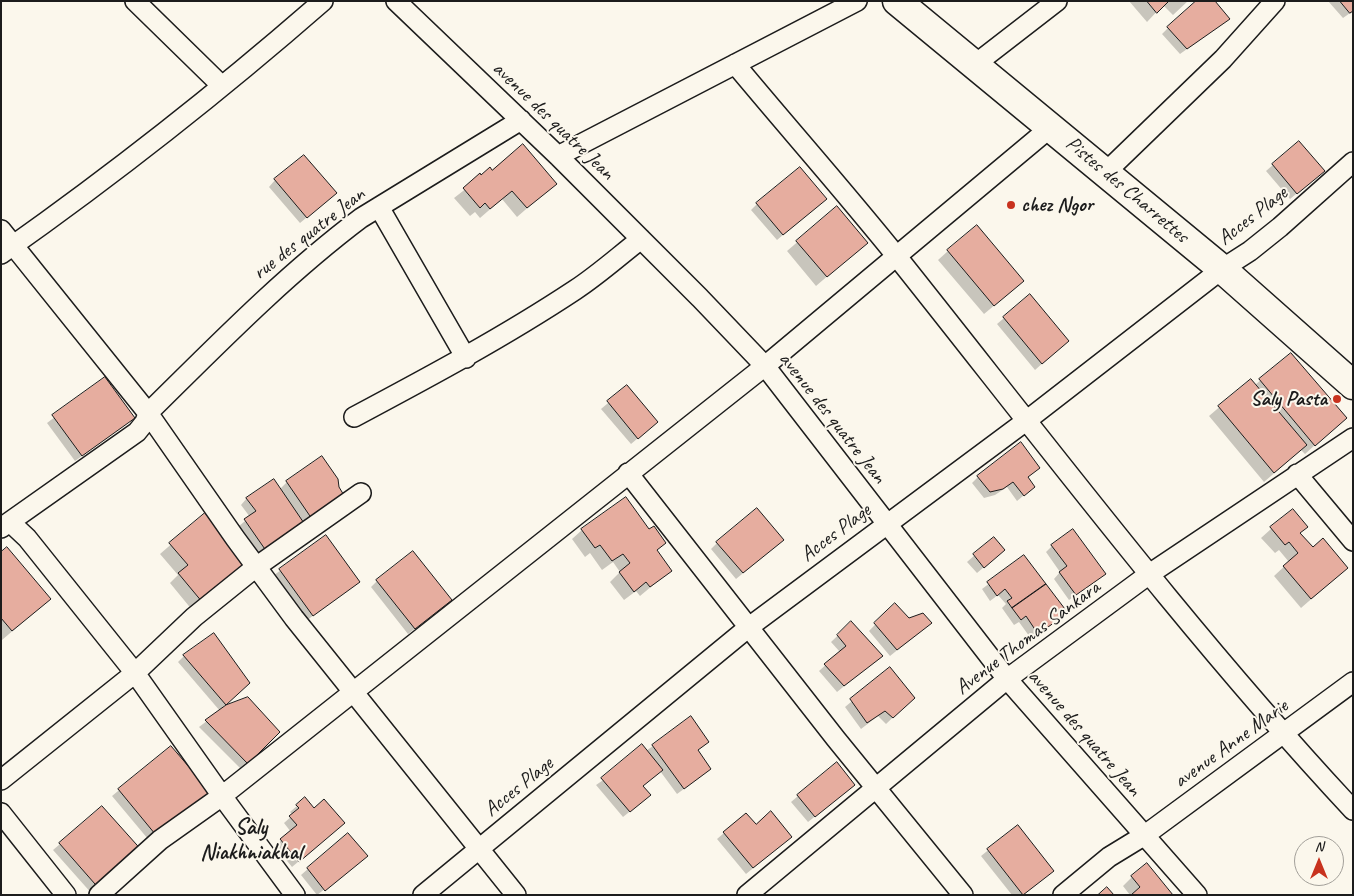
<!DOCTYPE html>
<html>
<head>
<meta charset="utf-8">
<style>
  body { margin:0 }
  #map { position:relative; width:1354px; height:896px; overflow:hidden; background:#fbf7ec; font-family:Caveat,sans-serif }
  canvas { display:block }
  .frame { position:absolute; inset:0; border:2px solid #1c1c1c; pointer-events:none }
  .north { position:absolute; left:1294px; top:836px; width:50px; height:50px; box-sizing:border-box; background:#fbf7ec; border:1px solid #a29f99; border-radius:50%; rotate:0deg; font-size:14px; font-weight:700; line-height:20px; text-align:center; color:#1c1c1c }
  .north::after { content:''; display:block; margin:auto; width:18px; height:22px; background:#c8321e; clip-path:polygon(50% 0,100% 100%,50% 72%,0 100%) }
</style>
</head>
<body>
<div id="map">
<canvas width="1354" height="896"></canvas>
<div class="frame"></div>
<div class="north">N</div>
</div>
<script>
const ctx = document.querySelector('canvas').getContext('2d');
ctx.lineJoin = 'round';
function fill(path, color) {
  ctx.fillStyle = color;
  ctx.fill(path, 'evenodd');
}
function trace(path, color, width, dash) {
  ctx.strokeStyle = color;
  ctx.lineWidth = width;
  ctx.lineCap = dash ? 'butt' : 'round';
  ctx.setLineDash(dash || []);
  ctx.stroke(path);
}
function drawText(font, color, halo, rows, align = 'center') {
  ctx.font = font + ' Caveat,sans-serif';
  ctx.lineWidth = 4;
  ctx.setLineDash([]);
  ctx.textBaseline = 'middle';
  ctx.strokeStyle = halo;
  ctx.fillStyle = color;
  for (const [text, x, y, turn = 0] of rows) {
    ctx.save();
    ctx.translate(x, y);
    ctx.rotate((+turn || 0) * Math.PI / 180);
    ctx.textAlign = isNaN(turn) ? turn : align;
    if (halo) ctx.strokeText(text, 0, 0);
    ctx.fillText(text, 0, 0);
    ctx.restore();
  }
}
fill(new Path2D(`
  M1129 1H1188L1173 15 1163 5 1147 22Z
  M1328 1H1353V11L1343 18Z
  M1229 19 1180 54 1162 34 1168 28Z
  M1299 142 1317 177 1290 199 1266 171Z
  M492 172 555 184 517 217 502 199 480 218 475 212 470 216 454 198 481 177Z
  M275 180 329 199 300 223 269 187Z
  M757 204 819 205 777 240 751 210Z
  M837 208 866 243 816 286 787 251Z
  M948 251 1013 290 984 314 938 260Z
  M1030 296 1061 347 1035 370 997 324Z
  M1291 354 1345 418 1305 454 1301 450 1264 482 1209 416 1251 380 1255 385Z
  M105 379 127 424 75 461 47 423Z
  M627 387 650 428 631 444 601 409Z
  M1039 468 1027 478 1034 487 1017 501 1007 487 995 495 984 498 972 483 978 477Z
  M287 482 337 488 343 497 262 561 239 526 250 517 241 505 247 498 280 489Z
  M1292 510 1299 533 1312 549 1347 568 1301 608 1274 576 1289 562 1279 550 1275 553 1261 538Z
  M205 515 247 565 193 611 170 583 178 575 160 554Z
  M582 530 649 531 665 543 656 551 670 571 640 596 636 591 624 600 610 582 620 572 613 562 602 570 590 553 585 557 572 539Z
  M326 536 359 581 306 621 273 576Z
  M994 538 997 556 977 573 967 562Z
  M717 543 776 546 736 579 711 549Z
  M1052 546 1104 574 1069 600 1054 579 1060 572 1046 552Z
  M1 553 50 599 2 640 1 639Z
  M1024 557 1066 613 1032 640 1019 622 1014 625 1002 608 1006 604 998 595 990 601 982 589Z
  M377 581 444 606 408 634 371 587Z
  M895 604 909 619 931 623 890 656 869 631Z
  M851 623 881 656 837 692 819 671 840 652 831 642Z
  M184 656 242 689 222 708 247 698 278 732 241 769 199 727 220 711 178 662Z
  M890 669 907 704 886 724 878 716 861 729 845 707Z
  M708 742 697 751 710 769 703 775 677 794 660 771 642 787 643 801 623 817 596 785 653 746Z
  M171 747 153 845 112 796Z
  M847 791 808 822 791 802 798 796Z
  M305 799 314 809 344 823 292 867 275 846 291 832 284 823 293 815 290 812Z
  M746 814 755 826 784 843 746 874 717 839Z
  M1017 827 1046 877 1023 895H1012L981 856Z
  M348 834 360 862 317 895 301 875Z
  M60 844 144 854 93 895 53 850Z
  M1132 877 1172 895H1130L1123 886Z`), '#0003');
const building = new Path2D(`
  M1147 1H1169L1157 13Z
  M1196 1H1215L1230 19 1187 49 1167 27Z
  M1340 1H1353V11L1350 13Z
  M1299 141 1325 171 1297 194 1272 164Z
  M523 144 557 184 527 208 512 191 490 209 485 203 480 208 463 188 480 173 481 175 490 167 492 170Z
  M304 155 337 193 307 218 274 179Z
  M800 167 827 199 783 235 756 203Z
  M837 206 868 243 827 277 796 241Z
  M977 225 1024 281 994 306 947 250Z
  M1030 294 1069 341 1042 364 1003 317Z
  M1291 353 1347 418 1315 446 1259 379Z
  M105 377 135 418 82 456 52 415Z
  M1251 379 1307 445 1274 473 1218 406Z
  M627 385 658 422 638 439 607 401Z
  M1021 442 1040 468 1028 477 1035 487 1024 496 1013 482 1003 489 990 492 977 476Z
  M322 456 338 479 339 487 345 497 312 519 286 481Z
  M274 479 308 529 269 555 244 519 256 511 246 498Z
  M626 497 649 529 654 526 666 543 657 550 672 571 650 587 646 582 634 592 619 572 630 563 623 554 612 561 600 545 595 548 581 529Z
  M757 508 784 540 743 573 716 542Z
  M1293 509 1308 527 1300 533 1313 547 1323 538 1348 568 1311 599 1283 566 1298 553 1289 542 1285 545 1270 527Z
  M205 513 248 565 203 603 178 573 188 565 169 543Z
  M1073 529 1106 574 1076 595 1059 572 1067 566 1051 545Z
  M326 535 360 582 313 616 279 569Z
  M994 537 1005 550 984 568 973 554Z
  M7 547 51 599 12 631 1 618V552Z
  M413 551 452 600 415 629 376 580Z
  M1024 555 1046 584 1012 608 1007 601 1012 598 1005 589 997 596 987 582Z
  M1046 584 1068 613 1038 634 1026 616 1021 620 1012 608Z
  M895 603 909 618 923 613 932 623 897 650 874 623Z
  M851 621 883 656 844 686 824 664 846 646 837 635Z
  M214 633 250 683 226 705 183 655Z
  M890 667 915 698 893 718 885 711 867 723 850 699Z
  M248 697 280 732 248 764 205 720 226 705Z
  M691 716 709 742 698 750 711 769 684 789 652 745Z
  M642 744 663 770 643 786 651 795 630 812 601 778Z
  M171 746 214 796 160 840 118 789Z
  M837 762 855 785 815 817 797 795Z
  M305 797 314 808 324 799 345 823 299 862 280 839 297 825 289 816 299 808 296 805Z
  M102 806 145 854 102 892 59 843Z
  M771 811 792 837 753 868 723 832 746 813 756 824Z
  M1018 825 1054 871 1023 895 987 849Z
  M348 833 368 856 325 891 307 868Z
  M1147 863 1173 895H1131L1140 887 1131 876Z
  M1107 887 1114 895H1098Z`);
fill(building, '#e6ad9f');
trace(building, '#1c1c1c', 1);
const minor = new Path2D(`
  M135 1 222 86
  M396 1 558 156 700 298 765 366 1007 679 1197 895
  M735 64C789 129 845 192 898 258 1047 445 1190 635 1353 810
  M973 66 1057 1
  M558 156 857 1
  M1106 172 1223 59 1275 1
  M379 207 466 358
  M1 230 148 413 235 538 294 618 516 895
  M1 254C113 175 220 91 323 1
  M354 417C429 377 504 337 575 290 598 275 619 256 641 239
  M628 473 836 739 963 895
  M1297 474 1353 541
  M11 523 27 538 135 673 222 796 295 895
  M1 528 137 432 145 422 148 413C217 345 284 276 361 218L521 120
  M1 780 135 673 194 617 256 567 361 493
  M1 813 66 895
  M99 895 160 840 222 796 765 366 1051 127
  M423 895 749 627 1026 421 1222 269 1250 251 1280 227 1353 162
  M747 895 1007 679 1148 575 1353 438
  M1063 895 1109 857 1145 835 1353 682`);
const secondary = new Path2D(`
  M897 1 1222 269 1353 385`);
trace(minor, '#1c1c1c', 22);
trace(secondary, '#1c1c1c', 31);
trace(minor, '#fbf7ec', 19);
trace(secondary, '#fbf7ec', 28);
for (const [x, y, r, color] of [
  [1011,205,5,"#c8321e"],
  [1337,399,5,"#c8321e"]
]) {
  const dot = new Path2D();
  dot.arc(x, y, r, 0, 2 * Math.PI);
  ctx.fillStyle = color;
  ctx.fill(dot);
  trace(dot, '#fbf7ec', 2);
}
drawText('21px', '#1c1c1c', '#fbf7ec', [
  ["avenue des quatre Jean",553,121,44],
  ["Pistes des Charrettes",1127,190,40],
  ["Acces Plage",1253,216,-38],
  ["rue des quatre Jean",309,234,-38],
  ["avenue des quatre Jean",832,418,52],
  ["Acces Plage",836,533,-37],
  ["Avenue Thomas Sankara",1028,638,-37],
  ["avenue des quatre Jean",1084,733,49],
  ["avenue Anne Marie",1231,744,-36],
  ["Acces Plage",519,787,-39]
]);
drawText('bold 21px', '#1c1c1c', '#fbf7ec', [
  ["chez Ngor",1021,205],
  ["Saly Pasta",1327,399,"right"]
], 'left');
drawText('bold 22px', '#1c1c1c', '#fbf7ec', [
  ["Saly",251,828],
  ["Niakhniakhal",251,853]
]);
</script>
</body>
</html>
